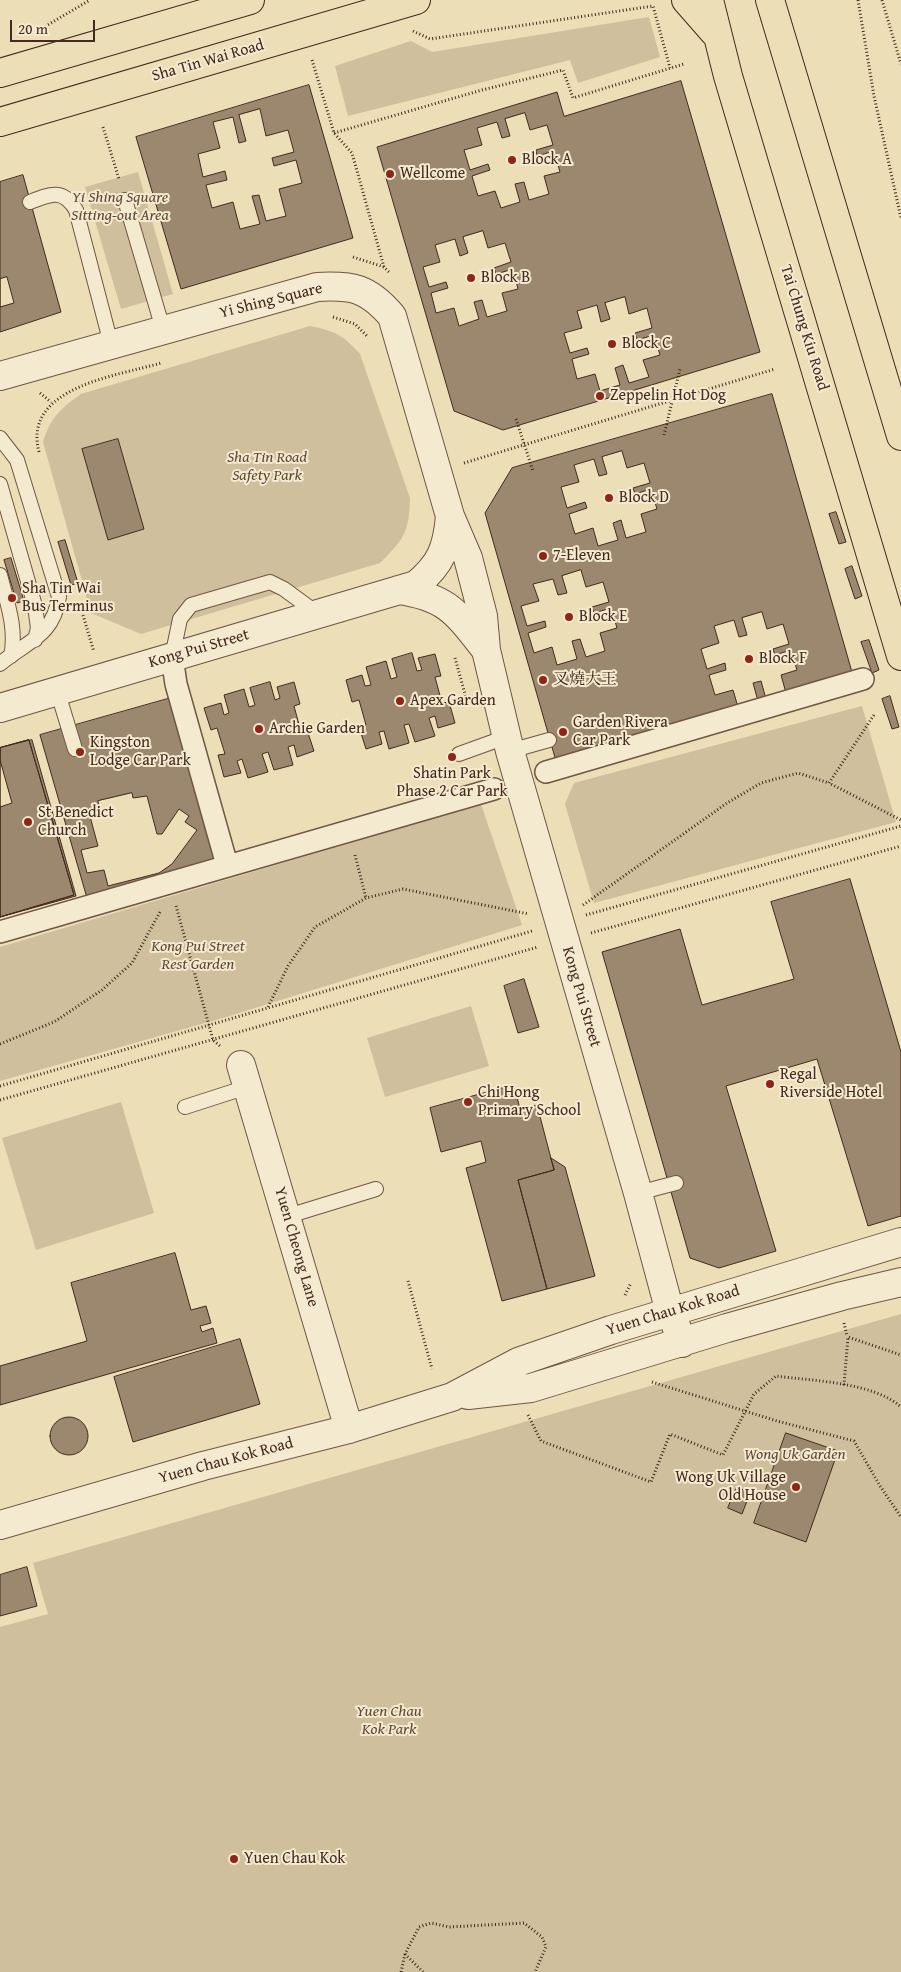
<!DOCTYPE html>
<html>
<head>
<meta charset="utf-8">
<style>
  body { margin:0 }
  #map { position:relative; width:901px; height:1972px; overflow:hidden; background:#ecdeb7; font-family:"Gentium Book Plus",serif }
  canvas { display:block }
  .scale { position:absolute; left:10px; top:20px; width:85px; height:22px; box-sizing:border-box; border:2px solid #442a1e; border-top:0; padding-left:6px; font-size:15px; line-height:18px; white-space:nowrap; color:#442a1e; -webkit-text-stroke:4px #f3ead0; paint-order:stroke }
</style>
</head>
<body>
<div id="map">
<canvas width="901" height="1972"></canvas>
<div class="scale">20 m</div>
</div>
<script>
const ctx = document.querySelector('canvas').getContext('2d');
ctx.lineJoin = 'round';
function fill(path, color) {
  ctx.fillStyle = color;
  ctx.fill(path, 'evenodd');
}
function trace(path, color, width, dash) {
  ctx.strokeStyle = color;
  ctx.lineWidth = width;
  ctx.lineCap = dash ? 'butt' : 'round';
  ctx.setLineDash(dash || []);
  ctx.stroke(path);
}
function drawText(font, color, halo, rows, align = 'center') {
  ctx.font = font + ' "Gentium Book Plus","Noto Serif TC",serif';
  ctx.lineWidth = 4;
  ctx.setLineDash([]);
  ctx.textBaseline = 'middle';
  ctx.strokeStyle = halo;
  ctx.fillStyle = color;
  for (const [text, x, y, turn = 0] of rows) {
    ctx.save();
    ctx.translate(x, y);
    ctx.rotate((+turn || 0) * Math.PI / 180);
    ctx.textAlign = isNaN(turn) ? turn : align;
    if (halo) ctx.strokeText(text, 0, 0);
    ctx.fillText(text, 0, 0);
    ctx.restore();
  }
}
fill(new Path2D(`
  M649 17 660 57 578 83 570 60 348 116 335 66 411 41 432 52Z
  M138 172 173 294 121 309 85 187Z
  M310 326C335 331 343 335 360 354L410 498C409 533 404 539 380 563L141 634 91 613 43 442C51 417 60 409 81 394Z
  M862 706 896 822 594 903 565 804 574 783Z
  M481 804 522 925 223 1018 0 1081V947Z
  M471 1006 489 1066 385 1097 367 1038Z
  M121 1102 154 1213 36 1250 2 1138Z
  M901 1314V1972H0V1627L48 1614 33 1563Z`), '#cfbf9d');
const building = new Path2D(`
  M681 81 760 352 503 430 454 411 377 147 557 92 564 116Z
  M309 85 353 238 181 289 136 137Z
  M260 109 266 136 288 130 294 152 272 158 274 166 296 160 302 183 279 189 286 216 266 221 259 195 252 196 260 224 240 229 233 202 212 208 206 185 227 180 225 171 203 177 198 154 220 148 213 122 233 117 239 143 246 141 239 115Z
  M525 113 530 130 547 125 553 145 536 150 537 156 554 151 560 172 544 176 549 194 529 200 524 182 515 184 520 202 501 208 495 191 478 196 472 176 490 170 488 164 470 170 464 150 482 145 477 128 497 122 502 138 510 136 505 119Z
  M23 175 61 312 0 332V182Z
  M483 231 488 248 505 243 511 262 494 268 496 274 513 269 518 289 502 293 507 311 487 317 482 300 474 302 479 319 459 326 454 308 436 313 431 293 448 288 446 282 429 287 423 267 440 262 435 245 455 239 460 256 468 253 463 237Z
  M7 277 14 303 0 307V279Z
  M625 297 629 314 647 308 652 328 635 333 637 340 654 335 660 355 643 360 649 377 629 383 623 365 615 368 620 385 600 391 595 374 577 379 572 359 589 354 587 348 570 353 564 333 582 328 577 311 597 305 601 322 610 319 605 303Z
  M772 394 852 672 556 761 485 513 512 468Z
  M118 439 144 529 108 540 82 449Z
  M622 451 627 468 644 463 650 483 633 488 635 494 651 489 657 509 641 514 646 532 626 538 621 520 613 523 618 540 598 546 593 528 575 534 569 514 587 508 585 502 567 508 561 487 579 482 574 465 594 459 599 476 607 474 602 457Z
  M836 512 846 542 839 544 829 514Z
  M65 540 78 583 71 585 58 542Z
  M11 558 24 601 17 603 4 560Z
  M852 566 862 596 855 599 845 569Z
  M581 570 586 587 603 582 609 602 592 607 594 613 611 608 617 628 600 633 605 651 586 657 580 639 572 641 577 659 557 665 552 647 534 653 528 633 546 627 545 621 527 626 521 606 539 601 533 584 553 579 558 595 567 593 562 576Z
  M762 612 767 629 783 624 789 644 773 649 775 655 791 650 797 670 781 675 786 693 766 699 761 681 753 683 758 701 738 707 733 690 715 695 709 675 726 670 725 663 707 669 701 649 719 643 714 626 734 620 739 637 747 635 742 618Z
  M869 640 879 670 872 673 861 642Z
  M412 653 417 671 422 670 418 658 435 654 441 676 435 677 442 703 449 702 455 723 438 728 435 716 429 718 435 736 415 742 409 724 404 725 409 743 389 749 384 731 379 732 382 744 366 749 359 727 366 725 359 700 352 702 346 680 362 675 365 686 371 685 366 667 386 661 391 679 397 677 392 659Z
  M270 682 275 700 280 698 277 687 294 682 300 704 294 706 301 732 307 730 314 751 297 757 294 745 288 747 293 765 274 770 268 752 262 754 268 772 248 778 242 759 237 761 241 773 224 777 218 755 225 754 217 728 211 730 204 708 221 703 224 715 229 713 224 695 244 689 249 707 255 705 250 688Z
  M890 696 899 727 892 729 882 699Z
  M171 698 217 861 87 898 40 735Z
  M29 740 74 895 0 917V748Z
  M29 740 74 895 0 917V807L12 803 0 760V748Z
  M32 740 76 896 0 917V748Z
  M132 793 133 798 147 796 157 834H162L179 809 189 816 185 822 197 830 172 864 159 873 108 886 104 870 87 873 81 850 98 846 88 809 99 807 98 801Z
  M850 879 901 1052V1216L868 1226 817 1059 726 1086 776 1251 719 1268 690 1258 602 952 680 929 702 1005 794 979 771 902Z
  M524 979 539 1027 518 1033 504 986Z
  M514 1085 520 1109 537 1105 554 1170 518 1180 547 1289 502 1301 466 1168 486 1162 481 1141 441 1152 430 1108Z
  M551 1158 565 1167 595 1276 547 1289 518 1180 554 1170Z
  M175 1253 191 1310 206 1306 211 1323 200 1326 202 1332 213 1328 217 1343 0 1405V1366L87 1341 71 1283Z
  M240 1339 260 1404 133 1442 114 1377Z
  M50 1436a19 19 0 1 1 38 0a19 19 0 1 1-38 0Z
  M786 1433 838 1451 806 1542 754 1523Z
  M737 1487 750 1493 742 1514 728 1508Z
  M27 1567 37 1606 0 1616V1575Z`);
fill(building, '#9b886e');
trace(building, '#442a1e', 1);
const service = new Path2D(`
  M125 200 163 329
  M30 202C50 194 63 188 76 210L111 344
  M0 438 17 460 59 597C53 637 27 641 0 664
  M0 484 35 606 38 628 35 640
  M0 575C7 602 17 629 11 656
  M172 657 180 619 191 605 270 582 284 589 318 614
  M57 690 75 749
  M510 751 549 740
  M459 754 506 737
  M185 1107 247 1087
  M638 1193 676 1183
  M288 1216 376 1189`);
const pedestrian = new Path2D(`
  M172 657 176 684 227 865
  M546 772 863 679
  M0 932 494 789`);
const minor = new Path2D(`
  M0 376 317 287C353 285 368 288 392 316L450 516 468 558 483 616 486 650 510 751 638 1193 666 1297 682 1343
  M398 590C447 597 456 612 486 650
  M0 708 416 585C441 564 447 549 450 516
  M241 1065 349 1429
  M468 1395 531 1388 727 1328 842 1296 901 1282
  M0 1525 203 1466 349 1429 452 1397 518 1362 611 1330 901 1242`);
const primary = new Path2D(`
  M686 0 714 32
  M709 0 728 76 901 656
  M770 0 901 436
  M0 73 250 0
  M0 122 416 0`);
trace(service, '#6e5744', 16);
trace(pedestrian, '#6e5744', 24);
trace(minor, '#6e5744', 30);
trace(primary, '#442a1e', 30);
trace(new Path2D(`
  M858 0 874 96 901 218
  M882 0 901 64
  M39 30 90 0
  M413 31 430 39 653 6 670 68
  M312 60 334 133 352 153 384 267
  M103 127 119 179
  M334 133 482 90 563 70 573 98 684 64
  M353 257 384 267 390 273
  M333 317 355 324 368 337
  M40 393 51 402
  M39 452C22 387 117 376 161 363
  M464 463 775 369
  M80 605 94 652
  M455 658 468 705
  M874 715 829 783 901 820
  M355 855 366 898
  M583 905 727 803 761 783 798 773 829 783
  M176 906 213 1040 220 1046
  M586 915 901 826
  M591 933 901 846
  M268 1007 288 966 315 927 366 898 403 889 529 914
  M0 1044 54 1022 102 990 132 963 160 912
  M0 1086 532 931
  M0 1100 538 947
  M408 1281 432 1369
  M625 1295 631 1283
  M844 1323 847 1336
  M652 1382 777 1421 854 1441 880 1486 901 1517
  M844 1385 848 1337 901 1355
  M528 1415 541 1441 651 1482 670 1434 723 1455 754 1394 776 1376C813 1381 873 1382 901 1407
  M405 1954 423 1972
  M401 1972 405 1954 419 1927 431 1923 449 1927 524 1923 542 1937 546 1947 535 1972`), '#442a1e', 3, [1, 2.5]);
trace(service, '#f3ead0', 14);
trace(pedestrian, '#f3ead0', 21);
trace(minor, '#f3ead0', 28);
trace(primary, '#ecdeb7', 28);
trace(new Path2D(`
  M516 419 533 471
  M664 435 680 369`), '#442a1e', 3, [1, 2.5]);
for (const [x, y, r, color] of [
  [512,160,5,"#8f2418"],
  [390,174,5,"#8f2418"],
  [471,278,5,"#8f2418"],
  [612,344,5,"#8f2418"],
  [600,396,5,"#8f2418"],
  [609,498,5,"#8f2418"],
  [543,556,5,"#8f2418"],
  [12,598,5,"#8f2418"],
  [569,617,5,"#8f2418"],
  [749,659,5,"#8f2418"],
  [543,680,5,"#8f2418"],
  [400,701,5,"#8f2418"],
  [259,729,5,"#8f2418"],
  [563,732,5,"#8f2418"],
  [80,752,5,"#8f2418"],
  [452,757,5,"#8f2418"],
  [28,822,5,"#8f2418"],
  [770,1084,5,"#8f2418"],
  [468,1102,5,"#8f2418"],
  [796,1487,5,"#8f2418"],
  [234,1859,5,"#8f2418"]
]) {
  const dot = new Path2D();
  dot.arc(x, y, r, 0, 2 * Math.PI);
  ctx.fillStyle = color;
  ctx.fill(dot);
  trace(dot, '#f3ead0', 2);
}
drawText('16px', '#442a1e', '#f3ead0', [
  ["Sha Tin Wai Road",208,61,-16],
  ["Yi Shing Square",271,301,-14],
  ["Tai Chung Kiu Road",804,328,73],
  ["Kong Pui Street",199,649,-16],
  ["Kong Pui Street",581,997,74],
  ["Yuen Cheong Lane",296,1247,74],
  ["Yuen Chau Kok Road",673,1311,-17],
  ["Yuen Chau Kok Road",226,1461,-15]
]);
drawText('16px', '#442a1e', '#f3ead0', [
  ["Block A",522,160],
  ["Wellcome",400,174],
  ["Block B",481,278],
  ["Block C",622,344],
  ["Zeppelin Hot Dog",610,396],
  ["Block D",619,498],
  ["7-Eleven",553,556],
  ["Sha Tin Wai",22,589],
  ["Bus Terminus",22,607],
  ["Block E",579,617],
  ["Block F",759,659],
  ["叉燒大王",553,680],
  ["Apex Garden",410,701],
  ["Garden Rivera",573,723],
  ["Car Park",573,741],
  ["Archie Garden",269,729],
  ["Kingston",90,743],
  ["Lodge Car Park",90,761],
  ["Shatin Park",452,774,"center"],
  ["Phase 2 Car Park",452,792,"center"],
  ["St Benedict",38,813],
  ["Church",38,831],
  ["Regal",780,1075],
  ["Riverside Hotel",780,1093],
  ["Chi Hong",478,1093],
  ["Primary School",478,1111],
  ["Wong Uk Village",786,1478,"right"],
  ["Old House",786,1496,"right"],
  ["Yuen Chau Kok",244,1859]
], 'left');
drawText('italic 16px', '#604837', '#f3ead0', [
  ["Yi Shing Square",120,198],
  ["Sitting-out Area",120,216],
  ["Sha Tin Road",267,458],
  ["Safety Park",267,476],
  ["Kong Pui Street",198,947],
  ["Rest Garden",198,965],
  ["Wong Uk Garden",795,1455],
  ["Yuen Chau",389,1712],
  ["Kok Park",389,1730]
]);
</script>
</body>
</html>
